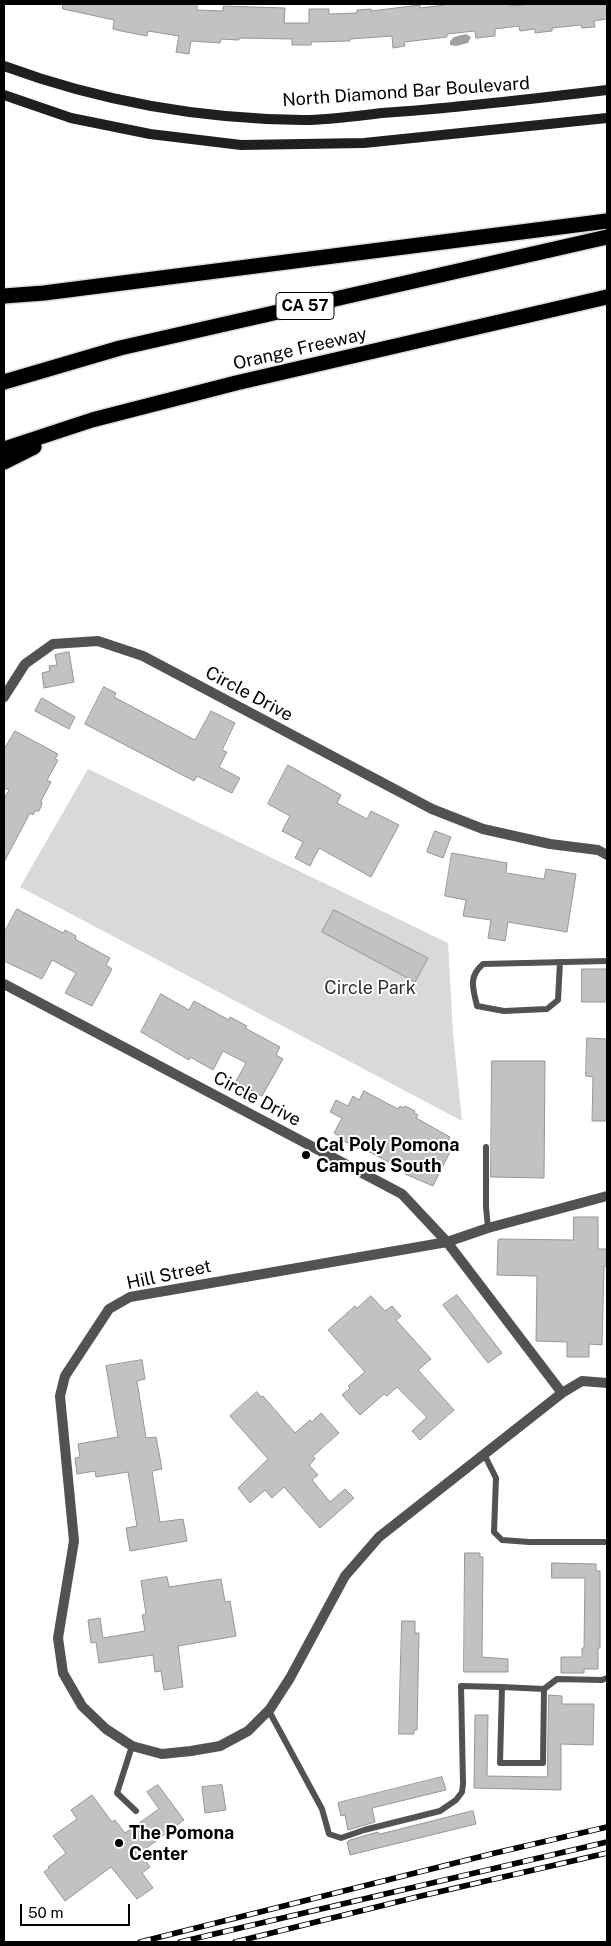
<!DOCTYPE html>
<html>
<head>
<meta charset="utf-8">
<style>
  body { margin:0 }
  #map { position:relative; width:611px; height:1946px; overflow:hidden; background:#fff; font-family:"Public Sans",sans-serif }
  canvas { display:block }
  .frame { position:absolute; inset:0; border:5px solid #000; pointer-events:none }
  .scale { position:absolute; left:20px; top:1904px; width:110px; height:22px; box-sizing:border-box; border:2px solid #000; border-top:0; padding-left:6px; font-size:15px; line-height:18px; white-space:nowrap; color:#000; -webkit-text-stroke:4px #fff; paint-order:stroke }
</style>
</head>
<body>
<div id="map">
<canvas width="611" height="1946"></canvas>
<div class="frame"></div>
<div class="scale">50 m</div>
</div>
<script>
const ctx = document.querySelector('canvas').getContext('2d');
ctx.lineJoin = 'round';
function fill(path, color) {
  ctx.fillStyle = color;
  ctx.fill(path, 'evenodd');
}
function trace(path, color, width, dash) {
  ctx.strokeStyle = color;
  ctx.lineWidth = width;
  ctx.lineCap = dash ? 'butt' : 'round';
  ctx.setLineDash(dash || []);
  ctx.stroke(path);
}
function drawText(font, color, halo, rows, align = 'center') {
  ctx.font = font + ' "Public Sans",sans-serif';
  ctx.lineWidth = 4;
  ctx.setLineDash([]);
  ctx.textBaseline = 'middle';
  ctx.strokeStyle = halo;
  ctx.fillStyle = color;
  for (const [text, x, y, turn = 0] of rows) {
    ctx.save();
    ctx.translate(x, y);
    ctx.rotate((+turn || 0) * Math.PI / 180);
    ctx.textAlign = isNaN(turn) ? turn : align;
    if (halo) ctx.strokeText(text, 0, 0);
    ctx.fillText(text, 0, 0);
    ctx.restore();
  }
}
fill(new Path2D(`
  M88 769 448 943 453 1033 462 1121 20 887Z`), '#d9d9d9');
fill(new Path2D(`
  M466 34 471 37 468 43 456 46 450 45V41L454 37Z`), '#a0a0a0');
const building = new Path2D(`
  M63 4H197V10L223 11V6L285 8 284 23H309V9H329V14L357 13V10L371 9V11L420 5V8L445 5V4H510V6L532 4H607V19L594 21 595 27 582 28 581 25 552 28V31L535 33V29L520 31 519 26 495 29V36L476 38 475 31 447 34V37L404 42 405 46 393 48 392 36 350 39V41L311 42V45H292V39L239 38V40L221 39 220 43 191 41 189 54 176 52 179 36 148 31 147 36 121 31 113 29 114 20 63 9Z
  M69 652 74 682 44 688 42 673 50 671 49 666 57 665 55 655Z
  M104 687 116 693 114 697 195 740 211 711 235 723 222 750 227 752 219 767 240 778 232 793 197 776 194 781 85 724Z
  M42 698 75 717 69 729 35 711Z
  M15 731 58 754 55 759 58 760 47 780 51 782 41 801 42 804 39 811H35L33 815 30 813 4 862V799L9 790 4 788V750Z
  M288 765 341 795 337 803 367 819 371 811 399 825 371 877 319 848 310 866 295 858 303 842 282 831 290 816 268 804Z
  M435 831 451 837 443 858 427 852Z
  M452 853 507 863 506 873 544 879 546 869 576 874 567 932 508 922 505 941 488 938 491 920 463 916 466 900 445 896Z
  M17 909 63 933 65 930 76 936 75 939 110 958 106 965 112 969 92 1006 65 993 76 973 52 960 42 979 4 961V933Z
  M334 910 428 958 415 982 322 932Z
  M582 969H607V1002H582Z
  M161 994 189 1010 194 1001 229 1020 230 1017 247 1026 245 1028 280 1047 276 1055 283 1059 262 1096 235 1083 246 1063 223 1051 213 1070 190 1057 189 1060 141 1032Z
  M587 1038 607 1039V1121H592L593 1077 586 1076Z
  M492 1061H545L544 1178 491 1177Z
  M364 1091 398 1109 400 1106 404 1108 405 1106 415 1111 414 1113 418 1115 416 1118 450 1137 446 1145 452 1148 433 1186 405 1174 406 1171 360 1147 359 1149 338 1138 339 1136 334 1133 342 1118 330 1112 336 1100 348 1106 353 1096 359 1100Z
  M574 1217H598V1249H607V1266H604L602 1345 589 1344V1357H567V1342L536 1341 537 1276 497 1275 498 1241 499 1239 573 1240Z
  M457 1295 502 1353 488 1363 443 1305Z
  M371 1296 385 1311 392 1306 401 1316 396 1320 431 1359 418 1370 454 1410 420 1440 412 1431 427 1417 397 1387 387 1396 384 1394 360 1415 342 1395 350 1388 348 1386 365 1372 328 1330 355 1306 357 1308Z
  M142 1360 145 1379 137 1381 146 1438 156 1437 162 1469 152 1471 160 1522 183 1519 187 1541 130 1551 126 1528 137 1526 128 1472 96 1477 95 1471 77 1474 75 1458 80 1457 78 1444 118 1437 106 1366Z
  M257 1392 261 1397 263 1396 295 1433 310 1420 312 1422 321 1413 339 1433 313 1456 315 1459 309 1465 318 1475 312 1480 330 1502 345 1489 354 1498 320 1528 284 1487 272 1498 265 1490 250 1503 238 1488 268 1459 230 1416Z
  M465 1553H480V1557H483L482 1657 508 1659V1672H464Z
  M552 1563 596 1564V1571H600V1648H598V1669H584V1673H561V1657H582V1648H584L585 1578H552Z
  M167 1577 169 1587 221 1579 225 1602 230 1601 236 1636 178 1646 183 1687 164 1690 161 1671 155 1672 153 1655 99 1663 96 1642 91 1643 88 1620 100 1618 103 1638 145 1631 142 1615 146 1614 141 1581Z
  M402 1621H415V1633H419L417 1730H414V1734H399Z
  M549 1695 562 1696V1704H594L593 1745 561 1744V1790L474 1788 475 1715H488L487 1776 547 1777Z
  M442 1777 446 1790 372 1808 375 1822 348 1830 345 1815 341 1816 338 1803Z
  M158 1785 184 1820 140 1853 150 1867 142 1873 153 1888 137 1899 111 1867 65 1901 44 1872 49 1868 48 1867 66 1853 53 1836 77 1819 71 1810 92 1795 112 1822 115 1820 125 1833 159 1809 147 1792Z
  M222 1785 226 1810 205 1813 202 1787Z
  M473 1811 476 1824 350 1855 347 1842 350 1840 378 1832 379 1834Z`);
fill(building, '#c2c2c2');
trace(building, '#969696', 1);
const highway = new Path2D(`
  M4 296 44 293 607 221
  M4 382 120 348 607 237
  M4 449 92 420 236 383 607 297
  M4 462 34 447`);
trace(highway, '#dbdbdb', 18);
trace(new Path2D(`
  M560 962 558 1000 547 1009 504 1011 477 1006C473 988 468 977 483 964L607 961
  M486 1147V1207L488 1228
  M484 1454 496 1478 494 1532 502 1540 529 1542H607
  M544 1689 543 1763H500L502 1687 544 1689 557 1679 602 1680 607 1678
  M269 1711 322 1809 329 1834 341 1838 364 1830 440 1811 456 1800 462 1792 463 1784 461 1686 502 1687
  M132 1746 117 1793 136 1811`), '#525252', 6);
trace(new Path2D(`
  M4 697 25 664 53 644 98 641 143 656 432 809 483 829 550 844 598 850 607 855
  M4 984 402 1194 447 1242 562 1393
  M607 1196 488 1228 447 1242 130 1297 109 1309 65 1376 60 1396 74 1541 58 1638 63 1673 82 1706 106 1729 132 1746 162 1754 191 1751 220 1746 248 1731 270 1709 290 1678 345 1576 379 1537 562 1393 582 1381 607 1383`), '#525252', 10);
trace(new Path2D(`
  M4 66C99 101 201 119 303 120 329 120 356 116 382 113 457 108 532 99 607 90
  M4 95 71 118 150 134 241 145 364 143 607 118`), '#1f1f1f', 10);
trace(highway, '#000', 15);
const rail = new Path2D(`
  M140 1942 495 1853 607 1827
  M180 1942 607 1842
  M235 1942 421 1896 607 1853`);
trace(rail, '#000', 5.5);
trace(rail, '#fff', 4, [11]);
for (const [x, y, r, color] of [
  [306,1155,5,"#000"],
  [119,1843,5,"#000"]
]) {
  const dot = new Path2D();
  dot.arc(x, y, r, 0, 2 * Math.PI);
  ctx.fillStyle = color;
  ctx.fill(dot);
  trace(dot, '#fff', 2);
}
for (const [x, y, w] of [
  [305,306,58]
]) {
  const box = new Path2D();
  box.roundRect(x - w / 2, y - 13.5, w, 27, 4);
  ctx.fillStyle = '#fff';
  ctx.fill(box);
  trace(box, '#000', 1);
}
drawText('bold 16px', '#000', null, [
  ["CA 57",305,306]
]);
drawText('18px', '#000', '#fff', [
  ["North Diamond Bar Boulevard",406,92,-4],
  ["Orange Freeway",300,349,-13],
  ["Circle Drive",249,694,28],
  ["Circle Drive",257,1099,28],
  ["Hill Street",169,1275,-12]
]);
drawText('18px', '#303030', '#fff', [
  ["Circle Park",370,988]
]);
drawText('bold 18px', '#000', '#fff', [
  ["Cal Poly Pomona",316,1145],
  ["Campus South",316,1166],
  ["The Pomona",129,1833],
  ["Center",129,1854]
], 'left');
</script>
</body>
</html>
